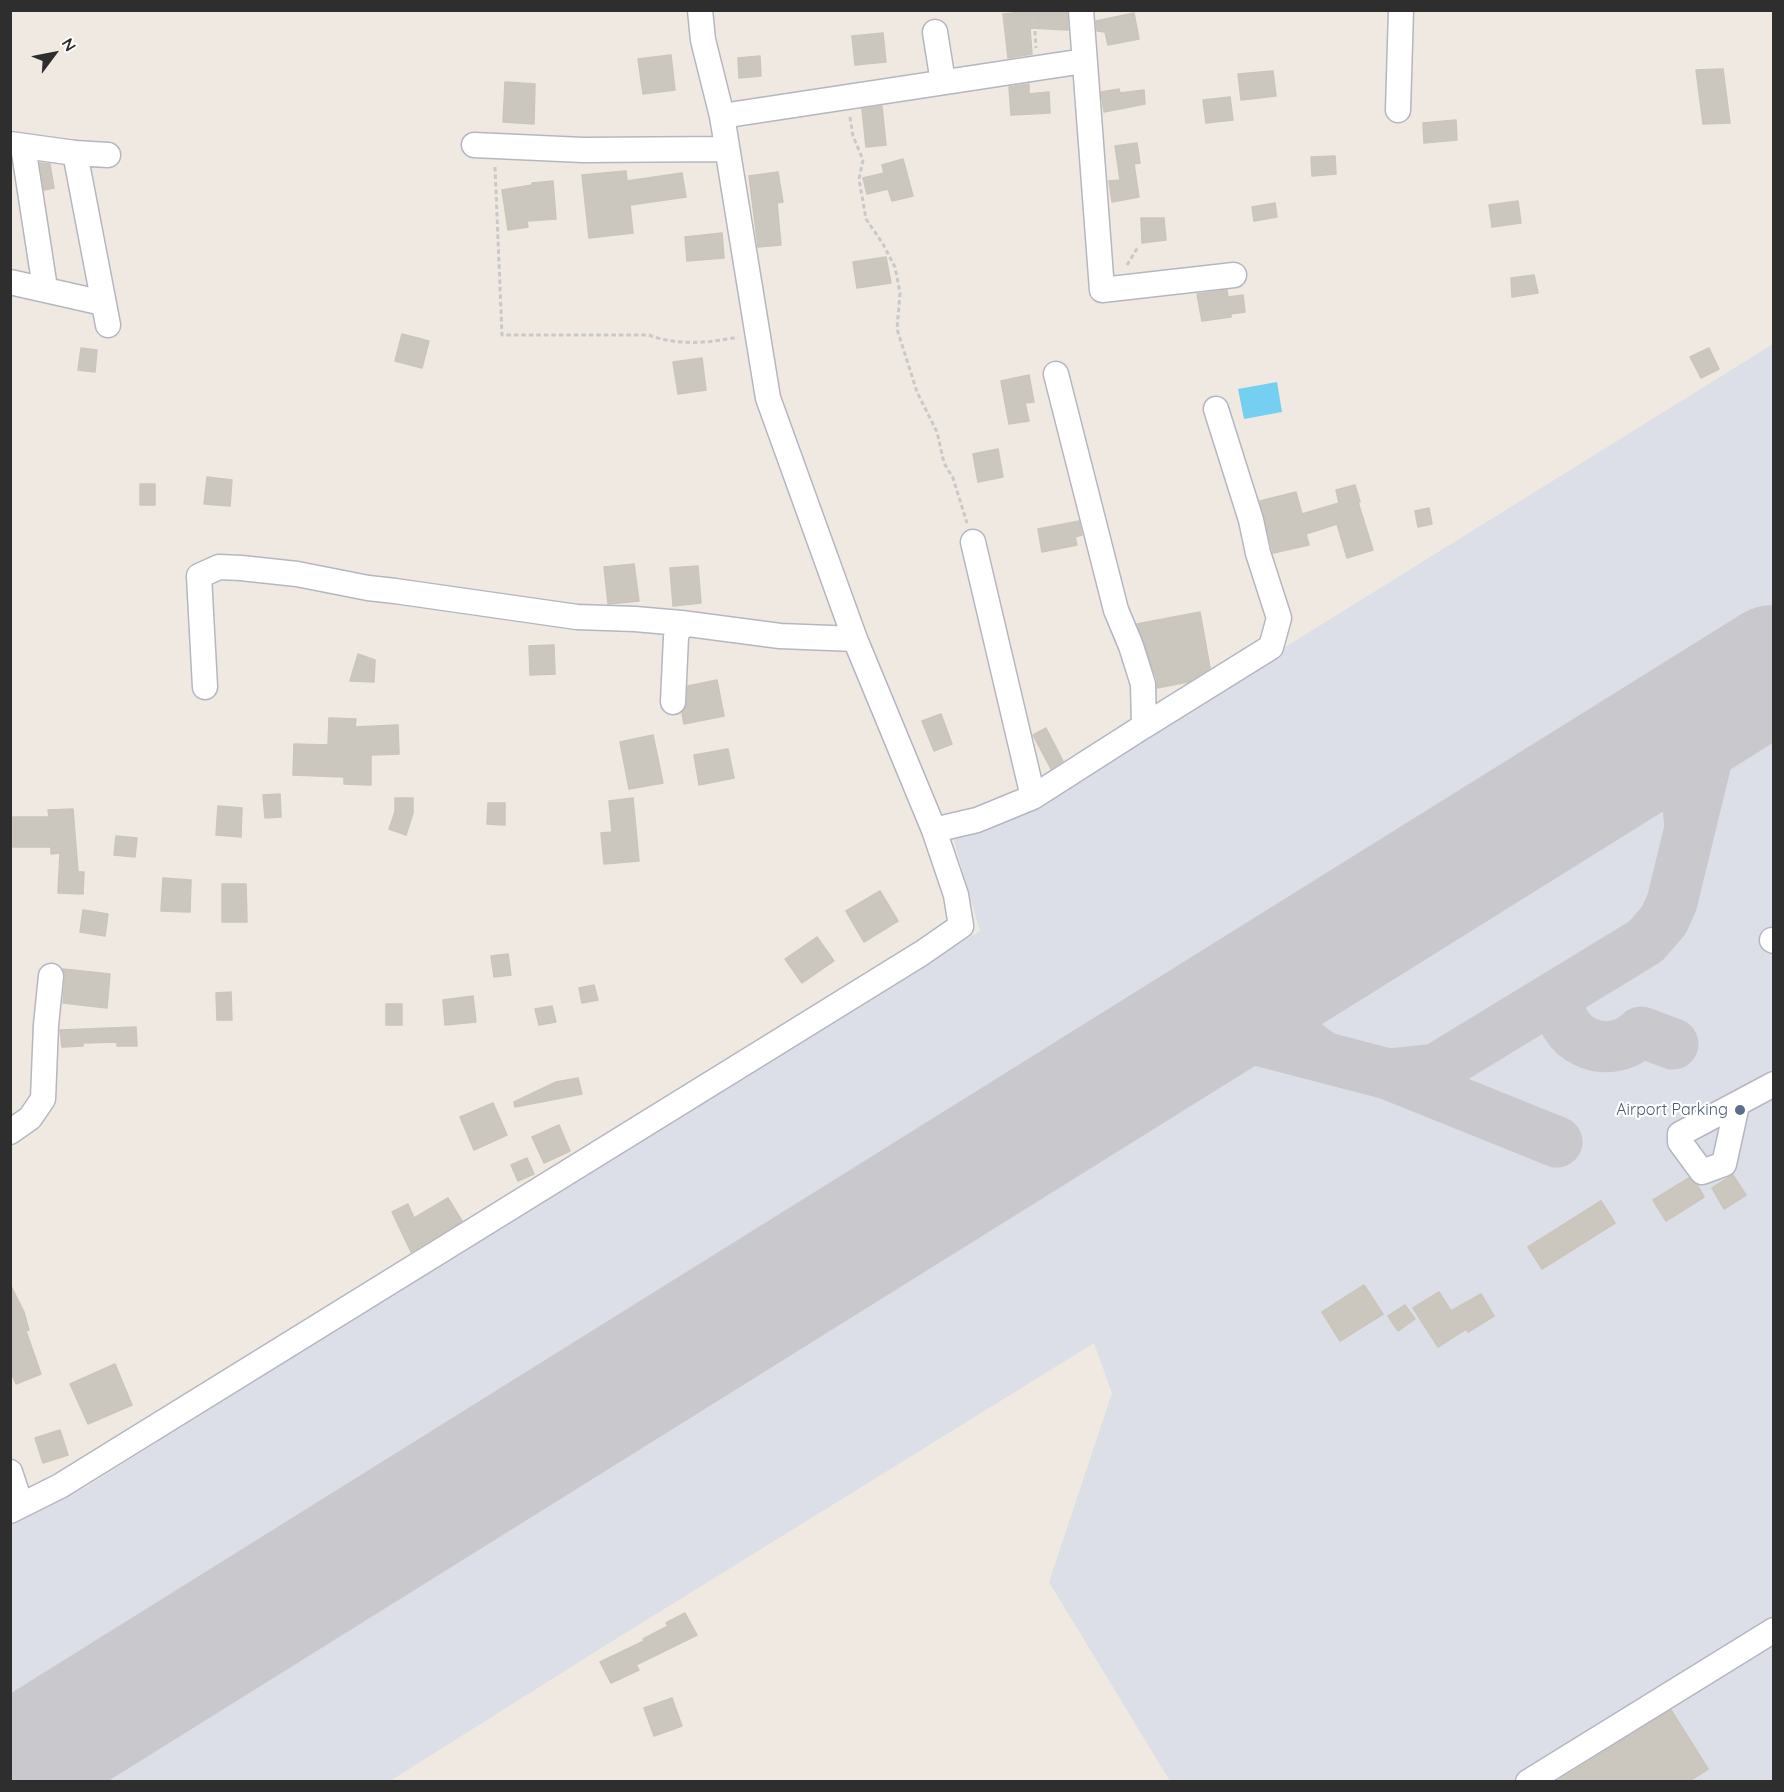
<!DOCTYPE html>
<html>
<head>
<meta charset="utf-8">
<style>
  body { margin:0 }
  #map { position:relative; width:1784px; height:1792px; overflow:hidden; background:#efe9e1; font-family:Quicksand,sans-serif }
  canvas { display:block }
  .frame { position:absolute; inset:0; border:12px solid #2e2e2e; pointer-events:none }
  .north { position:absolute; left:24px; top:24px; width:60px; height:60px; -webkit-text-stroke:4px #fff; paint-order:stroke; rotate:58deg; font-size:16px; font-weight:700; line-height:24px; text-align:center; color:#2e2e2e }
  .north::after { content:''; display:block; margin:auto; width:21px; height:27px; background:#2e2e2e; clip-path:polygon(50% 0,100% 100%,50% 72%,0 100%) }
</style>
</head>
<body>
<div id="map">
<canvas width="1784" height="1792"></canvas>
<div class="frame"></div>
<div class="north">N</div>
</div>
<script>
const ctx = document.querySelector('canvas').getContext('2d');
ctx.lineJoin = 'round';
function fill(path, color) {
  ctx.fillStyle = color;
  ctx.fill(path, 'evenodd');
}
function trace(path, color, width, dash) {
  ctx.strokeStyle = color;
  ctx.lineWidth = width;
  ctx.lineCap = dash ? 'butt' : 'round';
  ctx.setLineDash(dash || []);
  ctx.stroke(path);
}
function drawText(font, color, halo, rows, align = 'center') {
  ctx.font = font + ' Quicksand,sans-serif';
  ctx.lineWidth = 4.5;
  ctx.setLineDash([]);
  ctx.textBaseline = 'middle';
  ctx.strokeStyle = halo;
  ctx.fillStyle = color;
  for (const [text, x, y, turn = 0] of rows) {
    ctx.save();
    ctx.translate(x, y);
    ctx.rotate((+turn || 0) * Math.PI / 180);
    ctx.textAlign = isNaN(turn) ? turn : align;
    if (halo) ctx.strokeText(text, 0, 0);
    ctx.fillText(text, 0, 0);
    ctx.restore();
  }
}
fill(new Path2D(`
  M1773 344V1781H1170L1049 1582 1112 1393 1094 1343 606 1645 390 1781 11 1782V1525L86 1487 819 1025 980 931 952 834 994 828Z`), '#dcdee8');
fill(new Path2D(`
  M1277 382 1282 412 1244 419 1238 389Z`), '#75cff0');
trace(new Path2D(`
  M1594 780C1604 776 1614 771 1624 769 1646 764 1674 777 1684 796 1689 805 1689 817 1690 828
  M1559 994C1555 1040 1608 1064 1641 1032L1673 1044
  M1200 1025 1388 1074 1557 1142
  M1326 1058C1318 1053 1309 1048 1303 1041 1290 1024 1280 993 1294 975 1304 962 1333 945 1347 934
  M1388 1074 1436 1069 1646 941 1664 920 1672 902 1721 701`), '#c9c8cc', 51);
trace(new Path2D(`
  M10 1768 1774 668`), '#c9c8cc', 126);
const building = new Path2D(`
  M1040 10H1067L1068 30 1030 28 1032 54 1008 58 1003 14Z
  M1134 13 1139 39 1108 45 1105 32 1097 31 1096 21Z
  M883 33 886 62 855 65 852 36Z
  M671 55 675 90 643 94 638 59Z
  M760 56 761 76 739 78 738 58Z
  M1723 69 1730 123 1703 124 1696 70Z
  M1273 71 1276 96 1241 100 1238 74Z
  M505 82 535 84 534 124 503 122Z
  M1029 84V94L1049 92 1050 113 1011 115 1009 87Z
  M1119 89 1120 93 1144 90 1145 104 1104 112 1101 92Z
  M1230 97 1233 120 1206 123 1203 100Z
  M882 106 886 145 866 147 862 109Z
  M1456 120 1457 140 1424 143 1423 123Z
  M1137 143 1140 163 1134 164 1139 197 1112 202 1109 181 1120 180 1115 146Z
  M1335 156 1336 174 1312 176 1311 157Z
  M903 159 913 196 892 201 888 189 867 194 863 178 884 173 882 165Z
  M40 163 50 164 54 188 44 190Z
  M626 171 627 181 682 173 686 197 630 205 633 233 589 238 582 175Z
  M778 172 783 202 777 203 781 245 758 247 749 176Z
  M553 181 556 219 527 221 528 227 508 230 502 190 532 185V183Z
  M1518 201 1521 223 1492 227 1489 205Z
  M1275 203 1277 217 1254 221 1252 207Z
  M1141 218H1164L1166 240 1142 243Z
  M722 233 724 258 687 261 685 237Z
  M886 257 891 283 857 288 853 262Z
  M1534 275 1538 293 1512 297 1511 278Z
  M1227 290 1228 297 1243 295 1245 312 1231 314V317L1202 321 1197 294Z
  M402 334 429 341 422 368 395 361Z
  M81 348 97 350 95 372 78 370Z
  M1709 348 1719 369 1701 378 1690 357Z
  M702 358 706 390 678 394 673 362Z
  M1029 375 1034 402 1025 403 1029 421 1009 424 1001 381Z
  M998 449 1003 477 978 482 973 454Z
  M207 477 232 480 230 506 204 504Z
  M140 484H155V505H140Z
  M1355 485 1360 502H1358L1373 550 1347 558 1337 524 1306 534 1309 545 1273 553 1260 501 1296 492 1302 514 1339 503 1336 490Z
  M1429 508 1432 524 1418 527 1415 511Z
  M1079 521 1082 535 1075 537 1077 545 1042 552 1038 529Z
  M634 564 639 601 608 604 604 567Z
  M698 566 701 603 673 606 670 568Z
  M1200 612 1210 668 1188 682 1157 688V680L1137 624Z
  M554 645 555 674 530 675 529 646Z
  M358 654 375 660 374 682 350 681Z
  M717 680 724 716 684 724 682 713 687 703 688 686Z
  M941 714 952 744 934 751 922 721Z
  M329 718 356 719 355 727 398 725 399 754 371 755V785L344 784V777L293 775 294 744 328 745Z
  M1046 728 1063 761 1051 769 1033 735Z
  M653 735 663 783 629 789 620 742Z
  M728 749 734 778 699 785 694 755Z
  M280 794 281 817 265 818 263 795Z
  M395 798H413V813L406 835 389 829 395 812Z
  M633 798 639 861 604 864 601 833 612 832 609 801Z
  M488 803H505V825L487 824Z
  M218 806 242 808 241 837 216 835Z
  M73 809 78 872H84L83 894 58 893 60 853 51 854V847H13V817H49L48 810Z
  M116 836 137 838 135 857 114 855Z
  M163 878 191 880 190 912 161 911Z
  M222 884H246L247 922H222Z
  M880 891 898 921 864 942 846 911Z
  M83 910 108 914 105 936 80 932Z
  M817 937 834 961 802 983 785 959Z
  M508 954 511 975 494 977 491 956Z
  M63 969 110 974 107 1008 63 1003 65 977Z
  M594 985 598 1000 582 1003 579 988Z
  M231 992 232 1020H217L216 993Z
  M473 996 476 1022 445 1025 443 1000Z
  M386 1004H402V1025H386Z
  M552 1006 556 1022 539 1025 535 1009Z
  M136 1027 137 1046H117V1042L83 1043V1046L62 1047 60 1030Z
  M578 1078 582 1094 515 1107 514 1102 556 1082Z
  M493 1103 507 1135 474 1150 460 1117Z
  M559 1125 570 1151 544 1163 532 1137Z
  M527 1158 534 1174 518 1181 511 1165Z
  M1733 1175 1746 1195 1724 1209 1712 1188Z
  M1689 1178 1697 1185 1704 1197 1666 1221 1653 1200Z
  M448 1198 462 1221 411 1252 392 1212 408 1204 414 1218Z
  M1601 1201 1615 1223 1542 1269 1528 1247Z
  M10 1284 24 1312 29 1330 26 1331 41 1374 16 1384 10 1370Z
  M1364 1285 1383 1314 1340 1341 1322 1312Z
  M1439 1292 1451 1311 1481 1294 1494 1316 1468 1332 1466 1329 1438 1347 1413 1308Z
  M1405 1305 1415 1319 1398 1331 1388 1316Z
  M115 1364 132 1405 88 1424 70 1384Z
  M60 1430 68 1455 43 1463 35 1438Z
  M685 1613 697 1635 636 1665 639 1670 611 1683 600 1662 644 1641 643 1639 668 1626 666 1623Z
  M672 1698 682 1726 654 1736 644 1708Z
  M1671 1710 1708 1769 1688 1782H1556Z`);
fill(building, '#cbc7bf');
trace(building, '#cbc5ba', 1.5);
const minor = new Path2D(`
  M1081 10 1102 290 1234 275
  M935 32 943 82
  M1398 110 1401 10
  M722 116 1084 61
  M10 144 75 153 108 155
  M474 145 583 150 727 149
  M23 146 45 288
  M75 153 108 325
  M10 282 103 303
  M205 687 199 576 219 567 241 568 297 574 368 588 395 591 577 617 635 619 681 623
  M673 702 676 637 681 623 780 636 855 639
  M1144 726 1271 647 1279 618 1258 553 1251 520 1216 409
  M1033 797 1144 726 1143 684 1131 646 1116 610 1056 374
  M934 830 977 820 1033 797 973 542
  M1772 940 1774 941
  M1737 1105 1724 1164 1702 1172 1680 1142V1134L1774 1084
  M10 1132 30 1118 43 1099 46 1025 51 976
  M10 1472 21 1505
  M10 1511 60 1486 922 953 961 926 956 895 934 830 855 639 768 398 722 116 703 40 700 10
  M1528 1782 1774 1630`);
trace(minor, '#b4b7c1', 27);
trace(new Path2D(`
  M1034 16 1036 48
  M850 117 853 136 863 160 859 179 866 219 883 244 895 267 900 293 897 329 917 392 937 432 944 463 953 478 967 523
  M495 167 502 335H649C677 346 709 343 738 337
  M1127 265 1138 247`), '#c9c9c9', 3, [4.5, 3]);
trace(minor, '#fff', 24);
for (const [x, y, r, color] of [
  [1740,1110,6,"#5c6f8a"]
]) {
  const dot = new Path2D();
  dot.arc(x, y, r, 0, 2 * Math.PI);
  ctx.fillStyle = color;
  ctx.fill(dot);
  trace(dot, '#fff', 2);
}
drawText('16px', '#4e5e75', '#fff', [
  ["Airport Parking",1728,1110]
], 'right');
</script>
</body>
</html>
